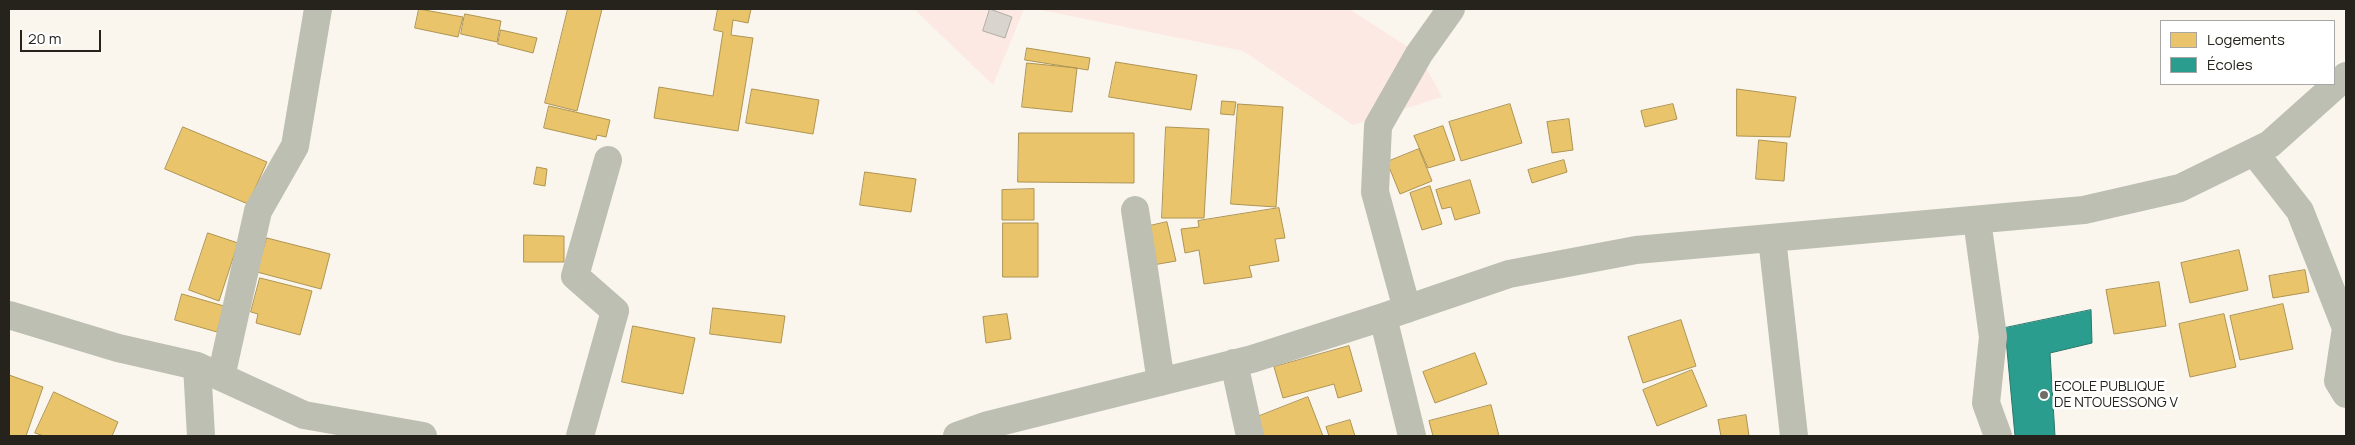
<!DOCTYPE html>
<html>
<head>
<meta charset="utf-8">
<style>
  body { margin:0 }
  #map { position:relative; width:2355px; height:445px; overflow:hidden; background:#faf6ed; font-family:Manrope,sans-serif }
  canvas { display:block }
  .frame { position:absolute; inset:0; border:10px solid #26231c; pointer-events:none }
  .legend { position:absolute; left:2160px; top:20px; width:175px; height:65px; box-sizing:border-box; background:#fff; border:1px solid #a8a7a4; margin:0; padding:6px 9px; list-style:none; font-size:15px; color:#26231c }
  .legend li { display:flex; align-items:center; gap:10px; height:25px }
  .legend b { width:25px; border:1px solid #a8a7a4 }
  .scale { position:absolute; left:20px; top:30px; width:81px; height:22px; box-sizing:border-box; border:2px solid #26231c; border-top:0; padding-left:6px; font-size:15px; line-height:18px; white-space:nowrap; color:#26231c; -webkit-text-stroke:4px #fff; paint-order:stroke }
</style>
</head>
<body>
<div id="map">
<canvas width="2355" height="445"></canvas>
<div class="frame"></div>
<ul class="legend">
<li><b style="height:14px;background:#e9c46a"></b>Logements</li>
<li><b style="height:14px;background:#2a9d8f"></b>Écoles</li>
</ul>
<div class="scale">20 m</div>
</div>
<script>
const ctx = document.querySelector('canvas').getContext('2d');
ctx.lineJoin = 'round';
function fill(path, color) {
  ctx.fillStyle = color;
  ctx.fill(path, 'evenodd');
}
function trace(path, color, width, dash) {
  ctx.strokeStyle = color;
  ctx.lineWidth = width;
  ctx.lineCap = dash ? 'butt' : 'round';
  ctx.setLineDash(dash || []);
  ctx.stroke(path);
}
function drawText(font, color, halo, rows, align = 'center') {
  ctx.font = font + ' Manrope,sans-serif';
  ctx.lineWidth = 5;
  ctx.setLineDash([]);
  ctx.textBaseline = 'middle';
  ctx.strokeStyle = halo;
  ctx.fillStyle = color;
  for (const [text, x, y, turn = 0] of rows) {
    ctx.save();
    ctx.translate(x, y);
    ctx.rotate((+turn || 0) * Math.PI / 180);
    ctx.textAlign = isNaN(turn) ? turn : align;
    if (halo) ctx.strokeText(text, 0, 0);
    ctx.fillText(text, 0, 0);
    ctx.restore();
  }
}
fill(new Path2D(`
  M914 9H1024L993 85Z
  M1036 9H1349L1419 54 1442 97 1353 125 1243 51Z`), '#fce9e4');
const homes = new Path2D(`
  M419 9 463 17 458 37 415 28Z
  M568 9H602L577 111 545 103Z
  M718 9H751L748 23 733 20 731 35 753 38 738 131 654 118 659 87 713 96 723 32 714 30Z
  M465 14 501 21 497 42 461 34Z
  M501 30 537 38 533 53 498 44Z
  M1027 48 1090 58 1088 70 1025 60Z
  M1116 62 1197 75 1191 110 1109 97Z
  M1027 63 1077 68 1072 112 1022 107Z
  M752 89 819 100 813 134 746 123Z
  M1737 89 1796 97 1790 137 1737 136Z
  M1222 101 1236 102 1234 115 1221 114Z
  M1238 104 1283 107 1276 207 1231 204Z
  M1510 104 1522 143 1461 161 1449 122Z
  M1673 104 1677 119 1645 127 1641 111Z
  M549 106 610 120 606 137 597 135 596 140 544 128Z
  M1569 119 1573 150 1552 153 1547 122Z
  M1443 126 1455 160 1428 168 1414 136Z
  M183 127 267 162 248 204 165 169Z
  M1166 127 1209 129 1204 218H1162Z
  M1019 133H1134V183L1018 182Z
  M1759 140 1787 143 1784 181 1756 179Z
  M1419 149 1432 181 1400 194 1387 162Z
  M1564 160 1567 172 1532 183 1528 170Z
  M537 167 547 169 545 186 534 184Z
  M865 172 916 179 911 212 860 205Z
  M1470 180 1480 213 1455 220 1451 207 1442 209 1436 190Z
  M1430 186 1442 224 1422 230 1410 193Z
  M1034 189V220H1002V190Z
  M1279 208 1285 238 1275 239 1279 261 1249 266 1252 277 1204 284 1199 250 1185 253 1181 229 1199 227 1198 221Z
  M1167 222 1176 261 1153 265 1145 227Z
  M1003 223H1038V277H1003Z
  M208 233 238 243 219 301 189 290Z
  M524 235 564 236V262H524Z
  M267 238 330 254 321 289 257 272Z
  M2239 250 2248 290 2190 303 2181 263Z
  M2305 270 2309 292 2273 298 2269 276Z
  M260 278 312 291 300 335 256 323 258 314 251 312Z
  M2159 282 2166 326 2114 334 2106 290Z
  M182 294 224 306 217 332 175 320Z
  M2283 304 2293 349 2240 360 2230 316Z
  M713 308 785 316 781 343 710 334Z
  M1007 314 1011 339 986 343 983 317Z
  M2224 314 2236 367 2190 377 2179 324Z
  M1681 320 1696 366 1643 383 1628 337Z
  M633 326 695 338 683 394 622 382Z
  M1349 346 1362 391 1338 398 1334 384 1283 398 1274 367Z
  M1475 353 1487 384 1435 403 1423 372Z
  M1692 370 1707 406 1657 426 1643 390Z
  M9 375 43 387 26 436H9Z
  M54 392 118 422 112 436H44L35 433Z
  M1308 397 1323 436H1264L1257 417Z
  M1491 405 1499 436H1433L1429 421Z
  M1746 415 1749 436H1721L1718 420Z
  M1350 420 1355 436H1329L1326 427Z`);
fill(homes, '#e9c46a');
trace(homes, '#ae9453', 1);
const schools = new Path2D(`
  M2091 310 2092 343 2050 353 2055 436H2015L2005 328Z`);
fill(schools, '#2a9d8f');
trace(schools, '#29786c', 1);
const building = new Path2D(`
  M990 9 1012 17 1005 38 983 31Z`);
fill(building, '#dad4ce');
trace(building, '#b2ada7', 1);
trace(new Path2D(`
  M2254 152 2300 211 2346 328 2338 381 2346 394
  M1135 210 1161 382
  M1977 220 1993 337 1986 403 1998 436
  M1772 238 1794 436
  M1407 309 1375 192 1378 126 1419 54 1451 9
  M9 315 118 348 197 366 304 415 423 436
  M1383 317 1412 436
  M1234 363 1250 436
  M197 366 201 436
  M221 377 258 211 295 146 318 9
  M580 436 615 311 575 276 608 160
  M957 436 988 425 1252 359 1383 317 1509 274 1636 250 2084 210 2180 188 2270 144 2346 76`), '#bcbfb2', 28);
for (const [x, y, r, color] of [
  [2044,395,5,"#706d65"]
]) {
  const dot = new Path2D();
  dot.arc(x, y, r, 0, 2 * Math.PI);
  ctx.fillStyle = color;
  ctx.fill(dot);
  trace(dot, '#fff', 2);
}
drawText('14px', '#26231c', '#fff', [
  ["ECOLE PUBLIQUE",2054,387],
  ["DE NTOUESSONG V",2054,403]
], 'left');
</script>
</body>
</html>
